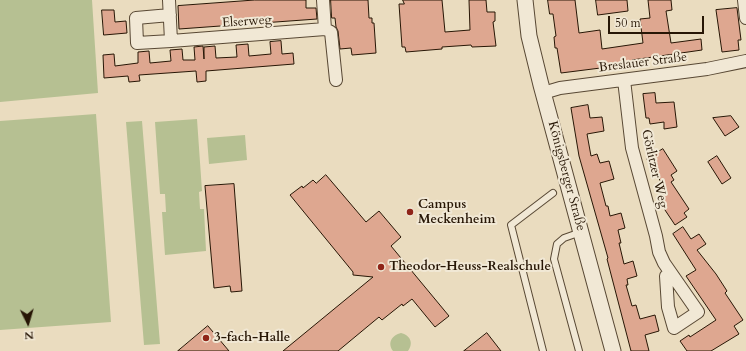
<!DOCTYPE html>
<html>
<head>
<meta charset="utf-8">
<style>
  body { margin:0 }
  #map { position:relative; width:746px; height:351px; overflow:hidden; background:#eadcbf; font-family:Cardo,serif }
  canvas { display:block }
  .north { position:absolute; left:8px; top:303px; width:40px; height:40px; -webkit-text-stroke:3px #f1e8d5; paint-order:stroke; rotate:175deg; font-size:11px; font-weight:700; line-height:16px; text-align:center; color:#271605 }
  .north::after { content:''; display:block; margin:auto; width:14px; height:18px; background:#271605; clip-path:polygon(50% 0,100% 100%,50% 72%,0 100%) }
  .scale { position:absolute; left:608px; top:16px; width:96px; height:18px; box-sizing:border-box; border:2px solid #271605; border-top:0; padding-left:5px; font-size:12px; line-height:14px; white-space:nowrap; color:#271605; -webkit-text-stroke:3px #f1e8d5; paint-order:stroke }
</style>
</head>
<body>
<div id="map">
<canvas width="746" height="351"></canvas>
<div class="north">N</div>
<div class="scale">50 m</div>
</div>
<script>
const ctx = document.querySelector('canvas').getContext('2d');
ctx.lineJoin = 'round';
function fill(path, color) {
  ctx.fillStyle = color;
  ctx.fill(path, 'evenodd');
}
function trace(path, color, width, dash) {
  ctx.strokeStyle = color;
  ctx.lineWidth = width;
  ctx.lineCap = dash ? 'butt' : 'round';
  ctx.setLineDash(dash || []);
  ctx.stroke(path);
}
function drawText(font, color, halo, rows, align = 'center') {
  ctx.font = font + ' Cardo,serif';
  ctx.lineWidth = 4;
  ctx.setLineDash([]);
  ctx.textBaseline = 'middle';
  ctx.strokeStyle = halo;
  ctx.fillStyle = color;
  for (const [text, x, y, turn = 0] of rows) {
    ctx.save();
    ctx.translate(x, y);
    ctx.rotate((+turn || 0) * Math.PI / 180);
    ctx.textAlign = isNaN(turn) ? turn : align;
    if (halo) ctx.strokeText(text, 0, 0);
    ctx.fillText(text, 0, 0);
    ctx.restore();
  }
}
fill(new Path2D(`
  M0 0H92L98 93 0 102Z
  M96 114 111 322 0 330V121Z
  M197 119 202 191 199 192 200 209H204L206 251 165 255 162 212H166L165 194H160L155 122Z
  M142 121 160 344 144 345 126 122Z
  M245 135 247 160 209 164 207 138Z
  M401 333C410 335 414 343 408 351H393C387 343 392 335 401 333Z`), '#b6c092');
const building = new Path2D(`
  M255 0H306V8H316L317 19 179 29 178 6Z
  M331 0H368L369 18H372V23H374L376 53 352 55 351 48 340 49 338 31 336 27 335 18H332Z
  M403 0H442L445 32 470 30 469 0H486L487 12H495V21L493 22 496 46 472 47 471 45 442 47V49L406 52 405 47H402L399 4H404Z
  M548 0H575L579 33 600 30 602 49 643 43 640 19 650 18 648 0H671L672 10 666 11 671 43 701 39 702 50 632 60V64L561 73 557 48H555L554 37 556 36 553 14H550Z
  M596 0H627L628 11 598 15Z
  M737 8 741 40H738L739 50 722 52 716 10Z
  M102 10H114L115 22 126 21 127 33 104 35Z
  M281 41 282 54 293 53 294 64 206 71V81L197 82 196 71 139 75 140 81 129 82 128 76 104 78 103 55 114 54 115 66 138 63V52L149 51 150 63 171 61 170 50 182 49 183 60H195L194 47 203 46 204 59V47L215 46 216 58 237 57 236 45 248 44 249 56 271 54 270 42Z
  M655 93 656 103 674 102 677 127 664 129V122L650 124 649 118H646L643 94Z
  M588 105 590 118 602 117 604 131 587 134 591 156 597 154 600 163 609 161 614 179 600 183 606 206H608L610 216 621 213 625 228 618 230 621 243H619L624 264 633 261 637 276 627 279 628 285H626L632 306 636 305 640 319 655 315 659 331 645 335 649 351H631L607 259 608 258 579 156 571 108Z
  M731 116 739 127 725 136 713 118Z
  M663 149 677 171 671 175 674 180 671 182 689 209 684 213 687 217 675 225 657 198 665 193 658 183 661 182 647 159Z
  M717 156 731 178 722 184 708 162Z
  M326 175 366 222 379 211 401 237 391 246 449 316 435 327 412 299 403 306 402 304 382 320 379 317 338 351H283L373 277 353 275V272L290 195 302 186 303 188 313 180 316 183Z
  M234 184 242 291 231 292 230 286 214 288 205 186Z
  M683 227 691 239 699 234 706 244 697 250 716 274 727 291 725 293 743 320 734 326 739 334 711 351H687L680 341 689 335 690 337 716 320 686 276 696 270 673 234Z
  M208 326 229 351H178Z
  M487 333 501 351H464Z`);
fill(building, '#dea790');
trace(building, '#271605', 1);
const service = new Path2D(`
  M543 351 511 225 553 193
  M579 351 554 259 557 244 564 238 581 232`);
const minor = new Path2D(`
  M169 0 171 41 137 43 136 18 170 15
  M323 0 325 29 331 32 336 80
  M744 0 746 18
  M171 41 325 29
  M624 80 632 148 656 236 659 252 664 263 673 276H666L668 307 674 328 698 312 673 276
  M543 93 560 88 707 69 746 61`);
const tertiary = new Path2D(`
  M525 0 529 36 541 85 613 351`);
trace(service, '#584834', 8);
trace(minor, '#584834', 14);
trace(tertiary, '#584834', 17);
trace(service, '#f1e8d5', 6);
trace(minor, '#f1e8d5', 12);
trace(tertiary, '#f1e8d5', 15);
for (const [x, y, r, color] of [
  [410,212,4,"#8f2418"],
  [381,267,4,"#8f2418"],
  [206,338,4,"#8f2418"]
]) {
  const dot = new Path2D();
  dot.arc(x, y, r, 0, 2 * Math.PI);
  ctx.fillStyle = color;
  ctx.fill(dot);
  trace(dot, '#f1e8d5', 1.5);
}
drawText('13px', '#271605', '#f1e8d5', [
  ["Elserweg",247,22,-4],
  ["Breslauer Straße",643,63,-7],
  ["Görlitzer Weg",654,169,77],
  ["Königsberger Straße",566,176,75]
]);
drawText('bold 13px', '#271605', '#f1e8d5', [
  ["Campus",418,205],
  ["Meckenheim",418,220],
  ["Theodor-Heuss-Realschule",389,267],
  ["3-fach-Halle",214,338]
], 'left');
</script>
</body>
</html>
